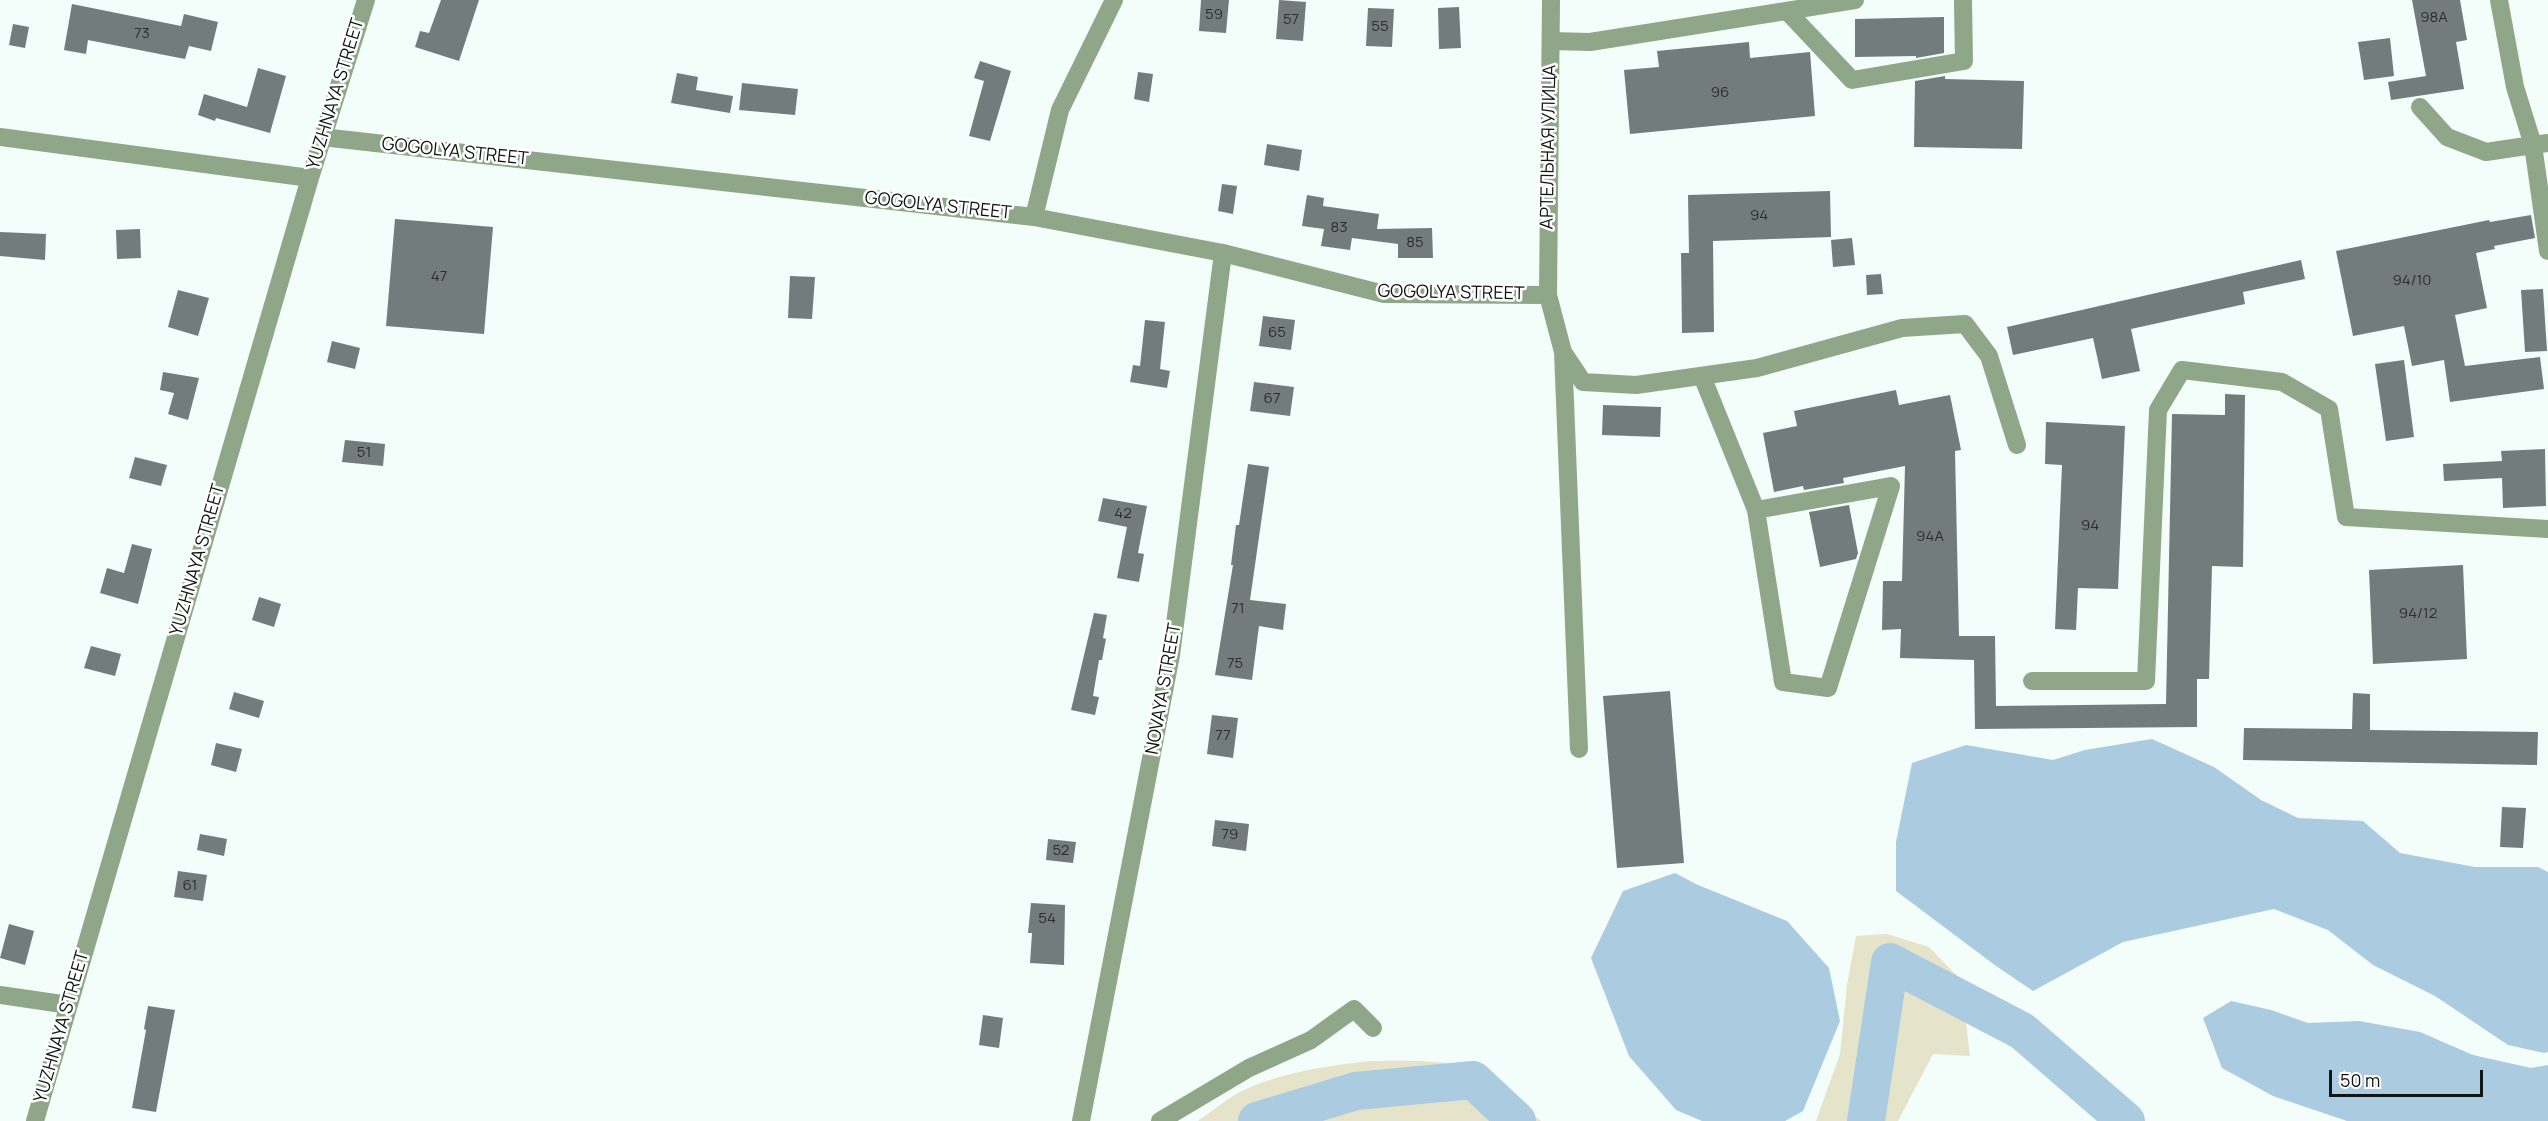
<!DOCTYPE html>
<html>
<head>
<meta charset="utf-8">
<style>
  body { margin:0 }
  #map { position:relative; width:2548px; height:1121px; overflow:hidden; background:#f3fdf9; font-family:Manrope,sans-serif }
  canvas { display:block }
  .scale { position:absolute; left:2329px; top:1070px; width:154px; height:27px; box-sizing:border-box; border:3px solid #111514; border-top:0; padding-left:8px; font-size:18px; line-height:21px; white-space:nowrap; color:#111514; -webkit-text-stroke:4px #fff; paint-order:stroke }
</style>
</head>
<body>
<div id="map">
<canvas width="2548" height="1121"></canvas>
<div class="scale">50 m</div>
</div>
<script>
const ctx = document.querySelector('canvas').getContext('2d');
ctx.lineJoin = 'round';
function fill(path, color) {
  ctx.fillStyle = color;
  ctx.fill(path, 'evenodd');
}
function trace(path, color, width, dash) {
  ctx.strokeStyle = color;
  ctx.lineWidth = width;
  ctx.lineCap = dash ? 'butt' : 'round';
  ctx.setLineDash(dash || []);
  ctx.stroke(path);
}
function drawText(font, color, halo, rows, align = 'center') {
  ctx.font = font + ' Manrope,sans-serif';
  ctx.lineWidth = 5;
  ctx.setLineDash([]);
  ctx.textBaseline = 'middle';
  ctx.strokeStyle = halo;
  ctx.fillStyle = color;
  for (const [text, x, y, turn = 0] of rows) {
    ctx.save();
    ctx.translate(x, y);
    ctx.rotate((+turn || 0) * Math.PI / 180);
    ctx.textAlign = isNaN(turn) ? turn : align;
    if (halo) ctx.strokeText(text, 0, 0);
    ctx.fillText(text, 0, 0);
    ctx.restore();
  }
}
fill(new Path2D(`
  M1887 934 1929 947 1961 980 1970 1056 1933 1054 1898 1121H1816L1840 1054 1847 985 1856 936Z
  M1370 1061C1410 1061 1468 1057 1501 1083 1515 1094 1525 1110 1541 1121H1198C1211 1112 1223 1102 1236 1094 1276 1073 1326 1066 1370 1061Z`), '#e5e4ca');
fill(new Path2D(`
  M2152 739 2214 767 2261 800 2298 818 2363 821 2400 853 2475 867H2538L2548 872V1052L2544 1053 2508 1045 2435 996 2373 965 2328 930 2274 909 2123 942 2033 991 1996 966 1896 891V842L1912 763 1966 745 2053 760 2085 750Z
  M1675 873 1698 885 1787 921 1829 968 1840 1021 1803 1111 1785 1121H1702L1676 1110 1629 1056 1591 958 1623 891Z
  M2231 1001 2271 1010 2308 1023 2359 1021 2420 1032 2473 1055 2531 1068 2548 1065V1121H2347L2273 1096 2222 1068 2203 1018Z`), '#abcbe1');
trace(new Path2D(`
  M1257 1121 1356 1091 1473 1080 1517 1121
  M1866 1121 1890 962 2022 1031 2126 1121`), '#abcbe1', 38);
fill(new Path2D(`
  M441 0H479L459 61 415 47 420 31 429 33Z
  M1201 0H1229L1226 33 1199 31Z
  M1279 0 1306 2 1303 41 1276 39Z
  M2412 0H2460L2467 40 2456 42 2464 89 2391 100 2388 82 2426 76Z
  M72 4 181 26 184 14 218 22 211 51 189 46 185 59 88 40 86 54 64 50Z
  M1459 7 1461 48 1439 49 1438 8Z
  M1368 8 1394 9 1392 47 1366 46Z
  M1944 17V53L1916 58V56L1855 57V19Z
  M13 24 29 27 25 48 9 45Z
  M2390 38 2394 76 2364 80 2358 42Z
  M1749 42 1750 58 1810 52 1815 116 1630 134 1624 70 1659 67 1657 51Z
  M980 61 1011 71 990 141 969 136 984 81 974 78Z
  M258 68 286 76 270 133 216 118 215 121 198 115 204 94 247 107Z
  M1138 72 1153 74 1149 102 1134 99Z
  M677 73 698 77 696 90 733 96 730 113 671 103Z
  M1945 76V79L2024 81 2022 149 1914 147 1915 81Z
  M742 83 798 89 795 115 739 110Z
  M1267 144 1302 150 1299 171 1264 165Z
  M1222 184 1237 186 1233 214 1218 211Z
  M1830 191 1831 237 1713 241 1714 332 1682 333 1681 253H1689L1688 195Z
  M1307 195 1324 198 1323 206 1379 214 1377 229 1432 228 1433 258H1398V244L1352 238 1350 250 1321 246 1324 229 1302 226Z
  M2531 215 2535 238 2494 246 2495 249 2476 253 2487 308 2455 315 2465 366 2540 357 2544 389 2450 402 2444 360 2412 366 2404 326 2353 336 2336 251 2489 220 2490 222Z
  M395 219 493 227 484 334 386 326Z
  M140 229 141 258 117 259 116 230Z
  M0 232 46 234 45 260 0 256Z
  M1852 238 1855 265 1833 267 1831 240Z
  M2301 260 2305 279 2243 292 2245 304 2131 329 2140 371 2102 379 2093 338 2013 355 2007 327Z
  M1881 274 1883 294 1867 295 1866 275Z
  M790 276 815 277 812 319 788 318Z
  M2543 289 2547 351 2525 352 2521 290Z
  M178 290 209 298 198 336 168 327Z
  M1263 316 1295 320 1291 350 1259 346Z
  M1145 320 1165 322 1160 369 1170 371 1167 388 1130 382 1133 365 1140 366Z
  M332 341 360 348 355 369 327 362Z
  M2404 360 2414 437 2386 441 2375 364Z
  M163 372 199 378 188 420 168 414 174 393 160 390Z
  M1254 382 1294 387 1290 416 1250 411Z
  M1896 390 1899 405 1950 395 1961 450 1955 451 1959 636H1995L1996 706 2166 704 2172 414 2225 415V394L2245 395 2243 567 2212 566 2209 679H2197V727L1975 729 1974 660 1900 658 1901 629 1882 630 1883 581H1902L1905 466 1843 478 1844 483 1804 490 1803 486 1774 492 1763 433 1797 426 1794 411Z
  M1603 405 1661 407 1660 437 1602 435Z
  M2046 422 2125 426 2118 589 2078 588 2076 630 2055 629 2062 465 2045 464Z
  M345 440 385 444 383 466 342 462Z
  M2545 449 2546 506 2503 508 2502 478 2444 481 2443 464 2502 461 2501 451Z
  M135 457 167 465 161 486 129 478Z
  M1248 464 1269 467 1250 600 1286 604 1283 630 1259 626 1252 680 1215 675 1233 565H1231L1236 525H1239Z
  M1103 498 1147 506 1138 553 1144 554 1139 582 1117 578 1127 527 1098 521Z
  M1849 505 1858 553 1856 559 1820 567 1809 512Z
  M132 544 152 549 138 604 100 593 107 568 124 573Z
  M2463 565 2467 659 2373 664 2369 570Z
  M259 597 281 604 274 627 252 620Z
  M1094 613 1107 615 1103 638 1106 639 1102 660H1099L1093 696 1099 697 1095 715 1071 710Z
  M91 646 121 654 115 676 84 668Z
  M1670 691 1684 863 1617 868 1603 696Z
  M234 692 264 701 259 718 229 709Z
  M2353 693 2370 694V730L2538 732 2537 765 2243 760 2244 728 2352 729Z
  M1212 715 1238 718 1233 758 1207 754Z
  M216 743 242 749 236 772 211 765Z
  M2502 807 2526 808 2523 848 2500 847Z
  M1215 820 1249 824 1246 851 1212 846Z
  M200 834 227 839 224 856 197 850Z
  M1048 839 1076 842 1073 863 1046 860Z
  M178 871 207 875 203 901 174 897Z
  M1031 903 1065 905 1064 965 1030 963 1032 933H1028Z
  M9 924 34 931 25 965 0 958Z
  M148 1006 175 1010 156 1112 132 1108 146 1030 144 1029Z
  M983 1015 1003 1018 999 1048 979 1045Z`), '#727c7d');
trace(new Path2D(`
  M1551 0 1548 295 1563 352 1583 382 1636 385 1757 368 1902 328 1965 324 1989 356 2017 445
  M2499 0 2515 87 2533 145 2548 143
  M1787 11 1852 80 1964 61 1963 2
  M1551 41 1590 42 1855 0
  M2420 107 2447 137 2486 152 2533 145 2548 251
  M0 137 310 178
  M322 137 1034 217 1223 253 1384 294 1548 295
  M1034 217 1060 110 1114 0
  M1563 352 1579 749
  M1702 376 1756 510 1783 682 1828 688 1891 486 1756 510
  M2032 681H2146L2158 410 2182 370 2282 382 2329 409 2346 517 2548 529
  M0 995 69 1005
  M35 1121 310 178 366 0
  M1081 1121 1171 655 1223 253
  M1160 1121 1249 1068 1311 1040 1354 1009 1373 1028`), '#90a689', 18);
drawText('15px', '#292f2e', null, [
  ["59",1214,15],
  ["98А",2434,18],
  ["57",1291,20],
  ["55",1380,27],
  ["73",142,34],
  ["96",1720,93],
  ["94",1759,216],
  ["83",1339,228],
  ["85",1415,243],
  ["47",439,277],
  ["94/10",2412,281],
  ["65",1277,333],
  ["67",1272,399],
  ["51",364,453],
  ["42",1123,514],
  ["94",2090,526],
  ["94А",1930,537],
  ["71",1238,609],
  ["94/12",2418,614],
  ["75",1235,664],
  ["77",1223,736],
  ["79",1230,835],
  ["52",1061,851],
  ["61",190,886],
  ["54",1047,919]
]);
drawText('18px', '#111514', '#fff', [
  ["YUZHNAYA STREET",336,94,-73],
  ["АРТЕЛЬНАЯ УЛИЦА",1549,147,-89],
  ["GOGOLYA STREET",455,152,6],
  ["GOGOLYA STREET",938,206,6],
  ["GOGOLYA STREET",1451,293,1],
  ["YUZHNAYA STREET",198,560,-74],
  ["NOVAYA STREET",1164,689,-80],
  ["YUZHNAYA STREET",62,1027,-74]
]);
</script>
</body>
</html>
